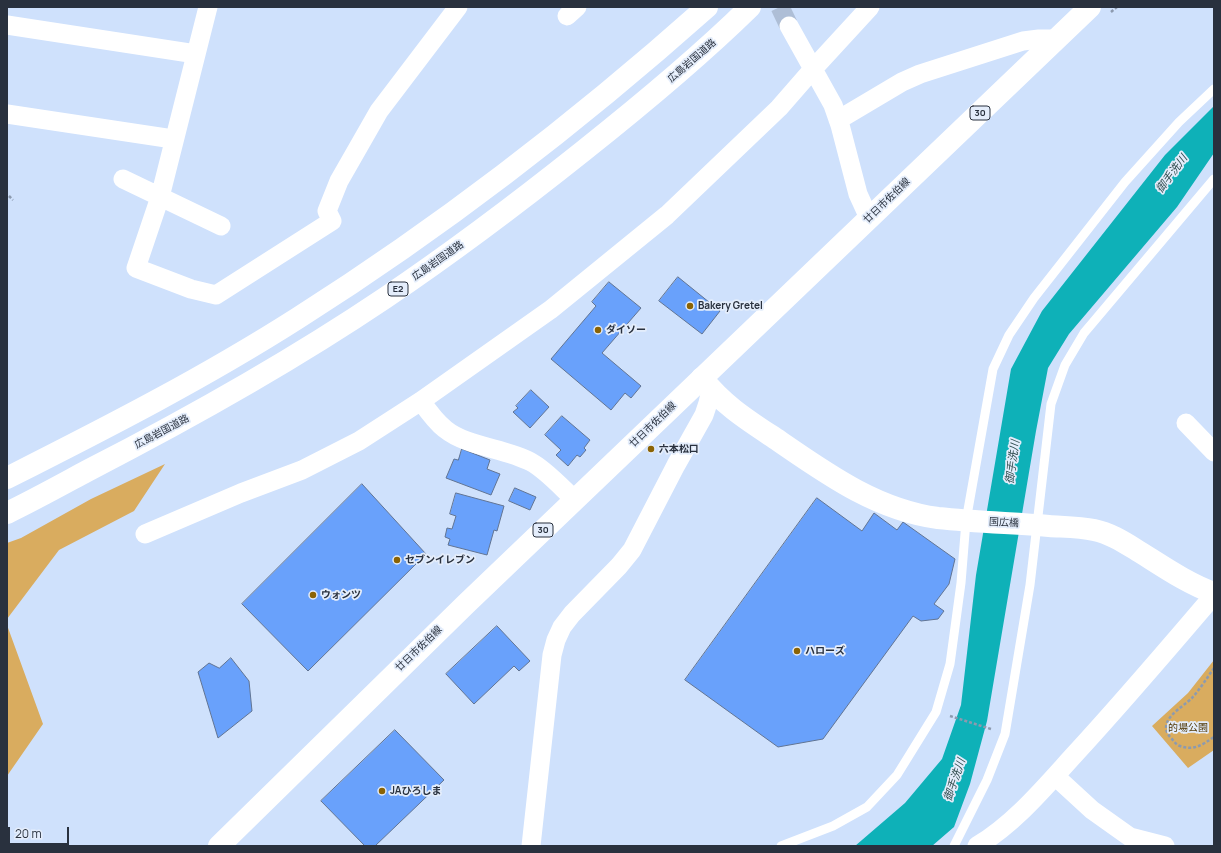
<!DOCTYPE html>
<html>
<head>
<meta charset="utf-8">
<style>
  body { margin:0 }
  #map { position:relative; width:1221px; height:853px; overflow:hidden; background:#cfe1fc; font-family:Manrope,sans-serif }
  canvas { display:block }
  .frame { position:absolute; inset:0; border:8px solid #29313e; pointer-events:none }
  .scale { position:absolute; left:8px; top:827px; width:61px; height:18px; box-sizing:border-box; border:2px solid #29313e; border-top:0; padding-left:5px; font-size:12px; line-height:14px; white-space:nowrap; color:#29313e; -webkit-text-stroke:3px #e4edfb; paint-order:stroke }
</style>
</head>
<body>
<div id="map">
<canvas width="1221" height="853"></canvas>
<div class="frame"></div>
<div class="scale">20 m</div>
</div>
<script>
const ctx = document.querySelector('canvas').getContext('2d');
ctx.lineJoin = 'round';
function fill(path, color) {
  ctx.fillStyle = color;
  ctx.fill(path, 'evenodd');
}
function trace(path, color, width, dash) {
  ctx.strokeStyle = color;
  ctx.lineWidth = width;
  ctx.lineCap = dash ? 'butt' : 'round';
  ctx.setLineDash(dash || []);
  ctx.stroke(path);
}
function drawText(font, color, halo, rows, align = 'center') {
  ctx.font = font + ' Manrope,"Noto Sans JP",sans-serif';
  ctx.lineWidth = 3.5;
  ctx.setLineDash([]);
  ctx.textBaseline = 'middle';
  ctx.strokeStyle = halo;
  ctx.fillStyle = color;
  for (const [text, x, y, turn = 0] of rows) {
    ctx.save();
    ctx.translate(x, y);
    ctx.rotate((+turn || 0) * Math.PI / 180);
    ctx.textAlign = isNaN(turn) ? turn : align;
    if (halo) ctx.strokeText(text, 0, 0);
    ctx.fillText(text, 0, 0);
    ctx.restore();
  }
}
fill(new Path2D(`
  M165 464 134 511 59 550 7 619V543L21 538 91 499Z
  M7 625 43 724 7 776Z
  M1214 660V750L1188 768 1152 726 1188 693Z`), '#d9ac5f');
fill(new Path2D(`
  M1214 106V153L1177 207 1069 334 1048 368 1036 431 987 721 970 784 954 827 932 846H855L905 803 942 759 961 705 976 575 1011 369 1042 311 1165 155Z`), '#0eb1b8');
const building = new Path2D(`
  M678 277 720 311 702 334 659 301Z
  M609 282 641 308 602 353 641 386 631 398 625 393 611 410 551 359 596 306 592 302Z
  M531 390 549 407 530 428 513 412 518 408 516 406Z
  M562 416 590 440 584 448 586 450 580 457 577 455 568 466 556 455 561 450 545 435Z
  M462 449 490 460 487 469 500 474 491 495 446 478 454 459 458 460Z
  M362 484 426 554 308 671 242 604Z
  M515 488 536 497 530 510 509 501Z
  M456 493 504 506 497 531 494 530 487 555 448 545 450 539 445 537 447 528 452 529 456 516 450 514Z
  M817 498 862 531 874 513 897 530 903 522 955 559 949 584 934 604 944 611 938 619 921 621 913 616 823 739 778 747 685 680Z
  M497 626 530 661 519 671 514 666 474 704 446 674Z
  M231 658 249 681 252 711 218 738 198 672 209 663 219 668Z
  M395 730 444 780 375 846H365L321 801Z`);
fill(building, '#69a1fb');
trace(building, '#617493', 1);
trace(new Path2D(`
  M780 7 789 26`), '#aebed6', 19, [19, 10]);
trace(new Path2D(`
  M1111 12 1117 7
  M9 196 13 200
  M1214 668C1207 678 1200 689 1192 698 1182 708 1155 721 1171 738 1174 741 1176 745 1180 746 1194 751 1202 745 1214 737
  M950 716 991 729`), '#8c9aaf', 2.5, [3, 2]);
trace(new Path2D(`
  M781 846 833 826 867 807 897 775 936 712 950 664 961 583 966 521 993 369 1009 335 1034 298 1125 182 1179 122 1214 89
  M954 846 987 780 1005 734 1030 585 1051 404 1065 365 1084 333 1214 179`), '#fff', 9);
trace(new Path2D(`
  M208 7 160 197 136 268 191 289 216 295 332 221 327 211 339 181 379 111 458 7
  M567 16 577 7
  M7 25 196 54
  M789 26 833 105 840 125 858 194 869 218
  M7 114 173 139
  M838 120 902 82 920 74 1023 41 1039 39H1057
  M123 179 221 226
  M421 401C428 411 436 422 445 429 467 447 505 448 531 462 546 470 562 488 575 500
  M1186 423 1214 452
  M145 534 241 493 302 470 359 441 421 401 550 310 667 215 779 108 813 69 870 7
  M1055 776 1092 810 1130 837 1165 846
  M531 846 552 655 556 640 562 627 572 614 619 566 632 550 676 465 704 415 708 403 711 390
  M977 846C1015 823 1044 788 1074 755 1122 703 1168 649 1214 595`), '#fff', 19);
trace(new Path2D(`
  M702 378C724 406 749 421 779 441 827 474 877 510 938 518 975 522 1012 523 1049 526 1064 527 1080 527 1094 530 1109 533 1122 541 1135 549 1161 565 1186 583 1214 593`), '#fff', 22);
trace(new Path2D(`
  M219 846 466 604 1090 7`), '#fff', 22);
trace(new Path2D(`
  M7 478C106 428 204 378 298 318 443 226 579 121 707 7
  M7 513C34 500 61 485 87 471 190 418 290 362 385 298 453 252 518 203 582 152 640 106 697 59 750 7`), '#fff', 22);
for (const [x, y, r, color] of [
  [690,306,4,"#8b6304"],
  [598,330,4,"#8b6304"],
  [651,449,4,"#8b6304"],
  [397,560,4,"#8b6304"],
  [313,595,4,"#8b6304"],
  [797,651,4,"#8b6304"],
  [382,791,4,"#8b6304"]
]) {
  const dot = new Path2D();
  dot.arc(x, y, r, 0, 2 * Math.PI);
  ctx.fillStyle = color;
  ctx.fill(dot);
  trace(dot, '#e4edfb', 1.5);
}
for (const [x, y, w] of [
  [980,113,20],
  [398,289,20],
  [543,530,20]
]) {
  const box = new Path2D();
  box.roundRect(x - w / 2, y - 7, w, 14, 3);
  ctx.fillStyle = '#e4edfb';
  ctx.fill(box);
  trace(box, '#29313e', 1);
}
drawText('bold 9px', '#29313e', null, [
  ["30",980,113],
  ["E2",398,289],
  ["30",543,530]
]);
drawText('10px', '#29313e', '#e4edfb', [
  ["広島岩国道路",692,61,-41],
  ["廿日市佐伯線",887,201,-44],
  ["広島岩国道路",438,261,-35],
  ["廿日市佐伯線",653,425,-44],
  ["広島岩国道路",162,432,-28],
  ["国広橋",1004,523,3],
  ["廿日市佐伯線",419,649,-44]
]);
drawText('bold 10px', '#29313e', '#e4edfb', [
  ["Bakery Gretel",698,306],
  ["ダイソー",606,330],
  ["六本松口",659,449],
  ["セブンイレブン",405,560],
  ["ウォンツ",321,595],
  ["ハローズ",805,651],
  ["JAひろしま",390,791]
], 'left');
drawText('10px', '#503806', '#e4edfb', [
  ["的場公園",1188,728]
]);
drawText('italic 11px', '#2f4c4d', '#e4edfb', [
  ["御手洗川",1172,174,-53],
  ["御手洗川",1013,462,-82],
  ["御手洗川",955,780,-71]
]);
</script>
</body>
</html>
